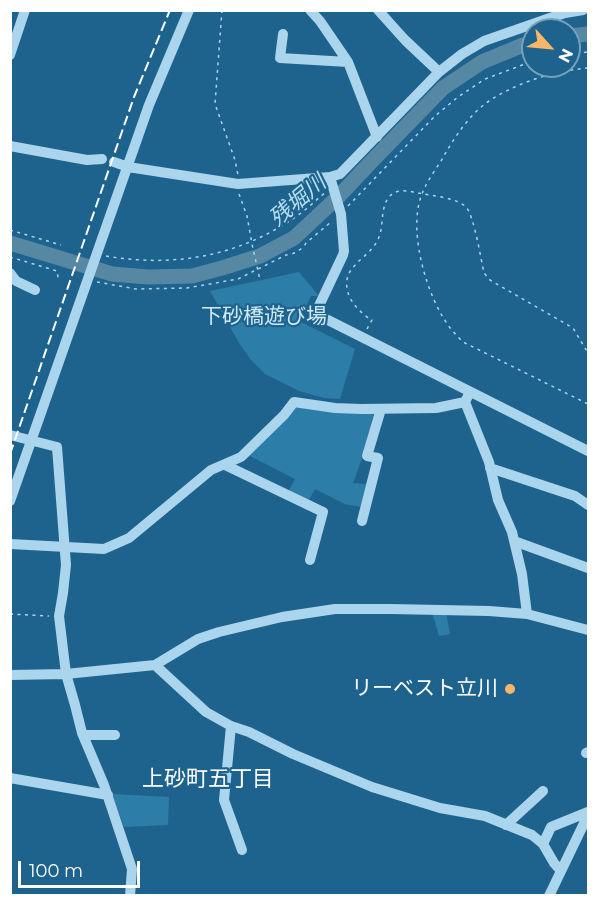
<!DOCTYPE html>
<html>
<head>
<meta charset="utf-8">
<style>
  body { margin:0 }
  #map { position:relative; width:599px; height:906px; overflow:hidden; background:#1d638d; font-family:Montserrat,sans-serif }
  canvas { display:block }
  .frame { position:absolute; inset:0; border:12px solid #fff; pointer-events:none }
  .north { position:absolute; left:521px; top:18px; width:60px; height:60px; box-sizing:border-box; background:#1d638d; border:2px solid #77a1bb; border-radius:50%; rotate:117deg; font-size:16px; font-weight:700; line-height:24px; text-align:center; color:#fff }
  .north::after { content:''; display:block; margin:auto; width:21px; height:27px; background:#fcb669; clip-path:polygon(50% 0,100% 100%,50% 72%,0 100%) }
  .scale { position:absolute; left:18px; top:861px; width:122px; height:27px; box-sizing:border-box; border:3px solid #fff; border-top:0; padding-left:8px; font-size:18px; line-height:21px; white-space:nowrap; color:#fff; -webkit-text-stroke:4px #1d638d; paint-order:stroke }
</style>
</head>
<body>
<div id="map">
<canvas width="599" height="906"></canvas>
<div class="frame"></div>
<div class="north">N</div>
<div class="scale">100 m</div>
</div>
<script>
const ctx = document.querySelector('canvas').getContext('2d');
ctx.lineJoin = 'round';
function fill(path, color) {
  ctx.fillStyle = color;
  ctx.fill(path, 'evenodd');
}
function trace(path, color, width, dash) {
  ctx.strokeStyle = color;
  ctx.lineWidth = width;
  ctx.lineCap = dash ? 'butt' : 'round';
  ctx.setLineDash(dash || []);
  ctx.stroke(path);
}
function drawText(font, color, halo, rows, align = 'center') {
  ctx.font = font + ' Montserrat,"Noto Sans JP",sans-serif';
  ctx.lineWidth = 4.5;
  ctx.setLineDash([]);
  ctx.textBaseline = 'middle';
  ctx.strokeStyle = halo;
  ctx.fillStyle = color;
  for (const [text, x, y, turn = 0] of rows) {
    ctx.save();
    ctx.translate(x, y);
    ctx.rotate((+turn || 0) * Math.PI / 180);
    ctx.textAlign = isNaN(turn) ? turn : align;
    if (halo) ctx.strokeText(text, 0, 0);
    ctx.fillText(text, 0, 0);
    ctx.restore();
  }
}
fill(new Path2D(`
  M299 272 319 296H311L299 321 355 349 340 399 324 398 299 391 265 374 251 360 239 343 210 291Z
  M294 404 375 409 361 461 353 483 366 484 361 507 345 504 315 489 308 502 288 492 295 479 246 454Z
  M432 612H446L450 634 439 636Z
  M112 794 169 797 168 825 124 827Z`), '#2d7da9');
trace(new Path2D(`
  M569 36 588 34
  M10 243 112 274 148 277 192 276 222 268 260 256 294 238 339 196 370 163 443 88 482 62 523 45 533 43`), '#5687a3', 15);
trace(new Path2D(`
  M222 10 215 104 235 160 238 175
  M569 54 588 52
  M588 68C554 71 518 82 489 101 471 113 456 135 445 154 438 167 427 180 422 194 407 230 427 299 451 329 455 334 459 338 463 342L588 404
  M239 194 247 216 252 244 260 280
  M348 206 435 116 458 97 485 79 533 61
  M10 230 61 245
  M106 256C176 268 242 256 301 213 309 207 317 199 326 192
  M10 257 57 271 58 277 60 279
  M97 282 136 289 187 288 238 279 286 255C293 255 303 249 306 243L331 222
  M367 329 372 320C363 315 355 307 350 298 336 265 370 261 379 237 384 225 380 208 389 197 396 188 408 191 418 193 432 196 455 197 466 207 474 215 481 260 484 273L490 280 573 328 588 353
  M10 614 49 616`), '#aad5ed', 1.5, [3, 4.5]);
trace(new Path2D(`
  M310 10 320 21 348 62 377 137
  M378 10 405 40 439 72
  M283 34 280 58 348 62
  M10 55 25 10
  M10 146 87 160 102 159
  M114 162 128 167 238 184 330 177 340 174 439 72 462 54 484 41 547 19 565 13 583 10
  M330 177 341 214 344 251 343 255 317 310 320 316 588 451
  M10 273 16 281 35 290
  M465 402 489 462 498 500 512 532 522 574 527 614
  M10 435 57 447 66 565 63 593 59 616 66 674 75 705 82 733 104 785 132 869 130 896
  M225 465 323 512 310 560
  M490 468 575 496 588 505
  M10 501 149 105 189 10
  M362 521 378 458 367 456 381 409
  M514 541 588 568
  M10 544 104 549 129 538 211 470 241 457 284 415 294 402 335 408 361 409 436 408 465 402 470 392
  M155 665 206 712 231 726 249 732 293 754 372 787 440 808 485 816 532 835 543 844 554 863 561 871
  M10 675 66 674 155 665 198 639 219 632 282 617 335 609H391L489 611 527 614 588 630
  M231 726 224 800 242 850
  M83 735H115
  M586 753 588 752
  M10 778 108 795
  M506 825 543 791
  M543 844 551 827 588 812
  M549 896 588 815`), '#aad5ed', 10);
trace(new Path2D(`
  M10 454 134 97 170 10`), '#fff', 2, [10, 4.5]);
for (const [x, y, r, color] of [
  [510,689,6,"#fcb669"]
]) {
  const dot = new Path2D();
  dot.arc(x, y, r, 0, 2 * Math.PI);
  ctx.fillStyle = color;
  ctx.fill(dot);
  trace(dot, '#1d638d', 2);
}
drawText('21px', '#d0eaf9', '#1d638d', [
  ["下砂橋遊び場",264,317]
]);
drawText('21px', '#fff', '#1d638d', [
  ["リーベスト立川",498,689]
], 'right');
drawText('italic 22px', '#b6def4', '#1d638d', [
  ["残堀川",298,201,-40]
]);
drawText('22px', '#fff', '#1d638d', [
  ["上砂町五丁目",208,780]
]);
</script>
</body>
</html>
